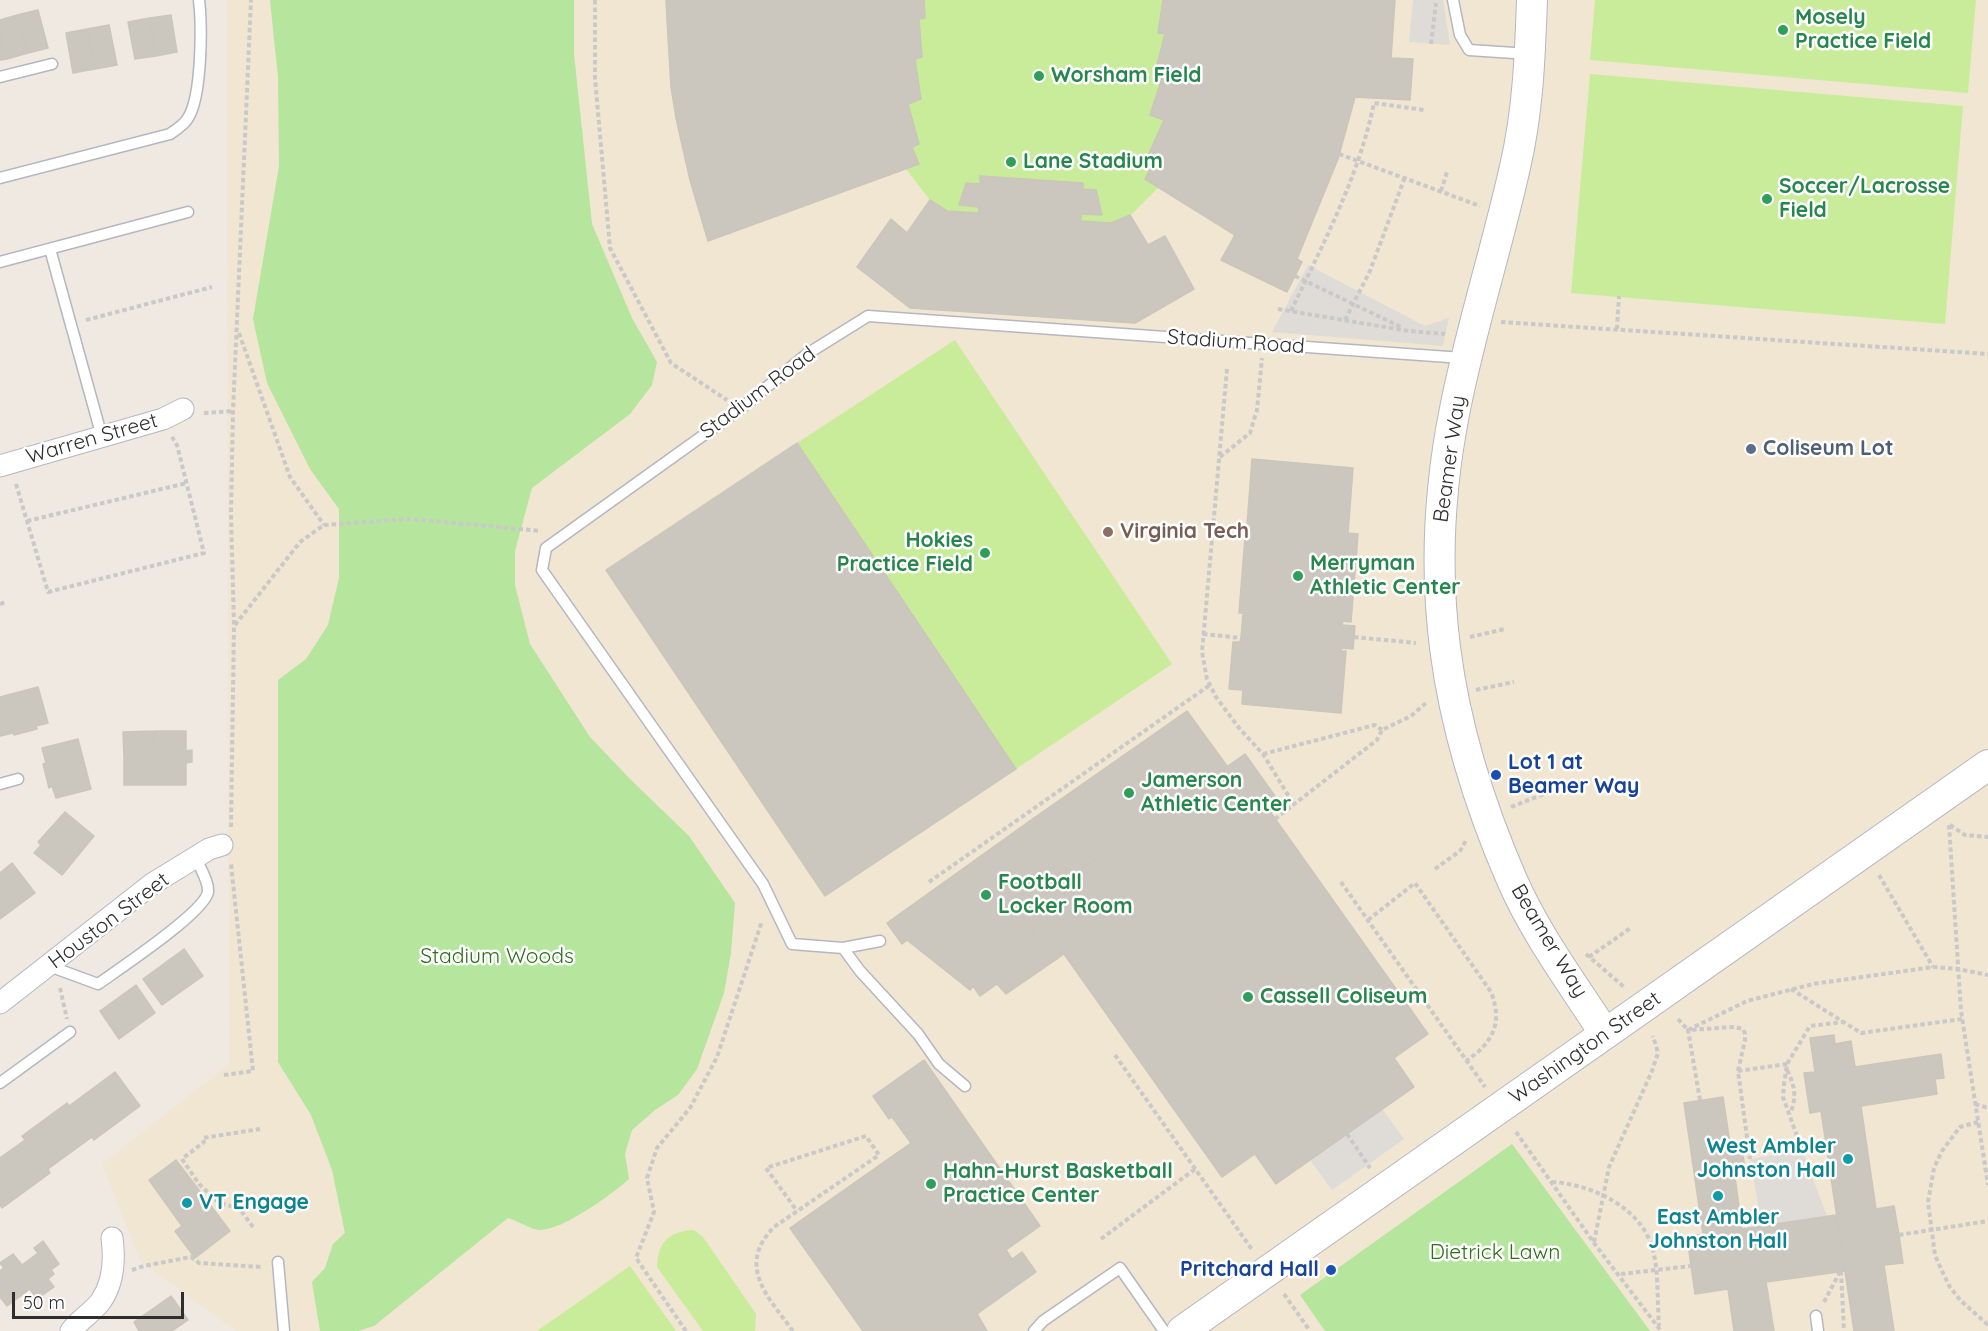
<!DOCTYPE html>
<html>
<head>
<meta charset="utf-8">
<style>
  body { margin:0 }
  #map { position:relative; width:1988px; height:1331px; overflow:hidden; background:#efe9e1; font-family:Quicksand,sans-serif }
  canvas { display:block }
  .scale { position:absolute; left:12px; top:1292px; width:172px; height:27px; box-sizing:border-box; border:3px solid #2e2e2e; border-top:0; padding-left:8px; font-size:18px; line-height:21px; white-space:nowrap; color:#2e2e2e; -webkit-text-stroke:4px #fff; paint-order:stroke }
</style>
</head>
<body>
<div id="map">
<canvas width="1988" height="1331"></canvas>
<div class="scale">50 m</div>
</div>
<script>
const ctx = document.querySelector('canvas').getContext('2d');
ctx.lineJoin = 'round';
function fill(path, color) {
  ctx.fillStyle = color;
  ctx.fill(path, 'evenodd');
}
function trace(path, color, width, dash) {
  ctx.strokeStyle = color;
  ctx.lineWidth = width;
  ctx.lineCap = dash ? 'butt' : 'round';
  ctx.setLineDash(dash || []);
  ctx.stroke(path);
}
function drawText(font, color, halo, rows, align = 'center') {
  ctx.font = font + ' Quicksand,sans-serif';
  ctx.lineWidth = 5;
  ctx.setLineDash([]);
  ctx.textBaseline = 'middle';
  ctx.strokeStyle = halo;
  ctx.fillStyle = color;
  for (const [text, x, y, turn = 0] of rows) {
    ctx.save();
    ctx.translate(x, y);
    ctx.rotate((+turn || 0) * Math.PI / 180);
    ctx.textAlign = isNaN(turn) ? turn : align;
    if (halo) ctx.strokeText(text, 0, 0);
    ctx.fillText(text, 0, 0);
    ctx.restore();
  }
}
fill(new Path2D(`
  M227 0H1988V1331H236L141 1262 102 1164 229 1064Z`), '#f0e6d1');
fill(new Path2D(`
  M270 0H574V54L592 224 632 318 657 362 652 385 630 414 532 488 515 551V585L530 644 590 737 631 780 689 836 735 903 731 953 724 993 697 1069 678 1095 655 1110 632 1130 625 1154 629 1179C612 1194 562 1231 539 1230 530 1229 518 1221 508 1218L374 1326 358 1331H320L312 1282 325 1268 333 1244 345 1233 332 1170 311 1115 278 1062V680L306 659 328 625 339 578V509L310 469 267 383 253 319 279 166 278 77Z
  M1512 1144 1650 1331H1325L1300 1295Z`), '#b6e59e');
fill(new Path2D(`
  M666 0H1395L1391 58 1413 59 1410 100 1355 97 1326 187 1297 259 1302 262 1287 292 1221 260 1234 235 1159 187 1130 216 1148 245 1165 236 1194 289 1135 323 910 308 857 267 891 219 907 233 930 200 906 169 708 241C685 162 666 83 666 0Z
  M1595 0H1976L1968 93 1590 60Z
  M1590 74 1963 106 1945 324 1571 293Z
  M955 340 1172 664 1016 769 797 443Z
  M694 1230 703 1237 756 1314 755 1331H703L657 1267C658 1242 669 1231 694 1230Z
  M630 1266 676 1331H537Z`), '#c9ec9a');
fill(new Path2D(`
  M1413 0H1443L1450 45 1409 42Z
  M1308 265 1425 326 1449 318 1443 346 1272 332Z
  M1382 1109 1404 1139 1332 1190 1310 1160Z
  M1802 1150 1827 1216 1762 1226 1750 1159Z`), '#dfdcd8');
const building = new Path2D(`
  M666 0H924L925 18 919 19 922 57 915 59 921 99 908 104 919 144 912 147 919 164 708 241 690 180 676 118 671 87Z
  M1163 0H1395L1391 58 1413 59 1410 100 1355 97 1338 159 1297 259 1302 262 1287 292 1221 260 1235 235 1145 179 1154 161 1147 158 1164 120 1150 115 1163 75 1155 73 1165 34 1158 33Z
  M38 10 48 48 28 53 17 15Z
  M17 15 28 53 7 59 0 31V20Z
  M171 15 177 52 156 56 150 18Z
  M150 18 156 56 135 59 128 22Z
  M109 25 117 65 95 69 87 29Z
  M87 29 95 69 73 73 66 33Z
  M0 31 7 59 0 60Z
  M980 176 1083 183V189L1096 190 1102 215 1081 214V221L1111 223 1130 215 1148 245 1165 236 1194 289 1135 323 910 308 857 267 891 219 907 233 930 200 947 211 978 213 979 207 959 205 966 183 980 184Z
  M797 443 1016 769 825 896 606 570Z
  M1252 459 1353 468 1348 533 1358 534 1351 622 1343 621 1342 625 1355 626 1353 649 1341 648V651H1346L1341 713 1242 704 1243 690 1229 689 1233 642H1240L1241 638 1243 613H1239L1245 538 1249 539 1251 527 1247 526Z
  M38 687 48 723 36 726 37 729 14 735 13 733 0 736V697Z
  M1187 711 1227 766 1070 877 1031 820Z
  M154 731H186V751L192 750V758H155Z
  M154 731 155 758H124L123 732Z
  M78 739 91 789 56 798 52 786 49 788 43 764 46 763 42 748Z
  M1245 754 1282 806 1271 813 1428 1034 1394 1058 1414 1087 1276 1184 1255 1154 1222 1177 1064 954 1054 961 1020 912Z
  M124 758H155V785H124Z
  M155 758H192V762L186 763V785H155Z
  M65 812 94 836 62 875 34 853 41 845 38 842Z
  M1031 820 1070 877 1020 912 1054 961 1006 994 997 984 980 996 973 986 970 990 907 940 902 944 887 923Z
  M12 863 35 893 0 919V873Z
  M184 949 203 976 162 1005 143 979Z
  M136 985 155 1013 119 1039 100 1011Z
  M1834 1035 1835 1044 1851 1041 1855 1067 1941 1054 1944 1078 1935 1079 1937 1094 1861 1106 1876 1209 1894 1206 1899 1235 1903 1263 1884 1265 1894 1331H1854L1821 1111 1810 1113 1804 1073 1815 1072 1810 1038Z
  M924 1060 1040 1226 1006 1250 1012 1259 1022 1252 1036 1272 977 1314 987 1331H863L790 1228 911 1143 892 1117 889 1119 873 1096Z
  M115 1072 140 1106 94 1140 92 1137 48 1169 50 1173 2 1208 0 1205V1158L25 1140 22 1136 67 1103 69 1106Z
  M1723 1097 1731 1150 1742 1148 1746 1176 1735 1177 1742 1229 1836 1215 1845 1271 1766 1282 1774 1331H1734L1728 1289 1695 1294 1687 1237 1703 1234 1684 1103Z
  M176 1160 230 1231 195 1258 175 1231 182 1226 149 1180Z
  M43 1241 59 1264 51 1270 54 1274 48 1279 54 1287 37 1299 30 1289 7 1306 0 1297V1271L4 1268 0 1263 13 1254 22 1265 38 1253 34 1248Z
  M171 1296 188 1320 172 1331H139L134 1322Z`);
fill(building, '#cbc7bf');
trace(building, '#cbc5ba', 1.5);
const lane = new Path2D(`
  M1453 0 1460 35 1469 50 1529 54
  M0 77 52 64
  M0 178 170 134C176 130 185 124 188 118 202 96 202 26 199 0
  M50 249 102 437
  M0 262 188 212
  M0 784 18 779
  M880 941 843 948 792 944 763 884 542 570 546 548 740 409 807 354 868 316 1463 358
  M843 948 860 971 918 1034 939 1064 965 1086
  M49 966 98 984C119 969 204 913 208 892 209 881 199 867 196 857
  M0 1083 70 1032
  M278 1262 284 1331
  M1816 1316 1818 1331
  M1034 1331 1043 1321 1120 1268 1164 1331`);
const street = new Path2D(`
  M0 466 163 419 183 409
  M0 1003 152 884 209 849 222 845
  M71 1331C79 1320 93 1312 101 1301 114 1282 115 1260 112 1238`);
const secondary = new Path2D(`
  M1532 0C1530 56 1528 112 1515 167 1497 248 1471 328 1455 409 1421 578 1444 724 1512 880 1536 935 1573 984 1605 1034
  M1182 1331 1988 765`);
trace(lane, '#b4b7c1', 13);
trace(street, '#b4b7c1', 23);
trace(secondary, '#b4b7c1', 32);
trace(new Path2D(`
  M595 0V78L610 248 671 363 727 400
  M1431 44 1436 3
  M1339 154 1480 206
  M1441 191 1447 172
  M1295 276 1403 328
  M1278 309 1409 331 1445 334
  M1291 311C1323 244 1359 176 1374 103L1424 110
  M86 320 212 287
  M1345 320 1370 271 1405 177
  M1501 322 1988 354
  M1617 329 1619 296
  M239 333 290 477 324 525
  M1227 369 1202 652 1207 679 1216 697 1239 728 1263 754 1294 805
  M204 413 233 411
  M1220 457 1250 433 1257 410 1262 358
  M16 484 48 592 204 553 177 445 172 437
  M27 521 187 483
  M0 604 7 602
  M235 625 300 542 324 525 411 519 541 531
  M1203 634 1241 638
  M1354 637 1416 643
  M1470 637 1505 629
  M1476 690 1514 682
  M1263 754 1375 725 1382 730
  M1511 807 1549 792
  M1275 819 1377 740 1382 730 1411 716 1426 703
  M1949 825 1961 1011 1988 1185
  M1950 825 1965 835 1988 837
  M231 827 234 625 231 514 233 411 251 0
  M1435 869 1460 851 1467 839
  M1879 875 1933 967
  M929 882 1210 685
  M1341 882 1485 1087
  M1368 920 1415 883 1491 992C1503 1023 1493 1043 1466 1061
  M1586 954 1624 987
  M1589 957 1632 927
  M60 988 67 1019
  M1791 989 1861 1033 1962 1019
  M1678 1019 1688 1030 1747 1001 1813 984 1933 967 1958 969 1988 975
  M1115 1055 1253 1251
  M1787 1070C1795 1086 1797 1097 1790 1114
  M1738 1071 1787 1064
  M224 1075 253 1071 231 864
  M1700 1100 1688 1030 1735 1027 1743 1029 1745 1034V1040L1738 1071 1750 1159
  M1975 1104 1988 1108
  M1978 1122 1960 1127 1942 1151 1934 1168 1928 1202 1935 1255 1942 1271 1950 1287 1960 1300 1988 1325
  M1516 1132 1594 1243 1661 1331
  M1347 1134 1370 1168
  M1802 1150 1783 1097 1784 1084 1787 1064 1810 1026 1843 1022
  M1552 1182C1591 1184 1640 1207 1652 1247 1659 1269 1657 1302 1659 1326
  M253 1227 239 1208 219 1203 199 1184 182 1159 204 1142 203 1138 260 1129
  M1899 1235 1988 1221
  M1101 1239 1195 1169
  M1594 1242 1609 1167 1652 1071 1658 1053 1653 1036
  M132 1270 144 1266 191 1257 199 1263 262 1267
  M1841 1271 1844 1331
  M1621 1274 1691 1266
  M1284 1294 1310 1331
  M1824 1302 1840 1272
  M686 1331 636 1258 654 1212 647 1178 657 1148 690 1108 717 1057 762 921
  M793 1331C768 1297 736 1266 774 1227L879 1155 866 1136 766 1168 797 1211`), '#c9c9c9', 4, [4.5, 3]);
trace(lane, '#fff', 10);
trace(street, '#fff', 21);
trace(secondary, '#fff', 30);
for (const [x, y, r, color] of [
  [1783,30,6,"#2e9e5b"],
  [1039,76,6,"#2e9e5b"],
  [1011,162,6,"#2e9e5b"],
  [1767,199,6,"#2e9e5b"],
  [1751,449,6,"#5c6f8a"],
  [1108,532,6,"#8d6e63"],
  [985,553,6,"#2e9e5b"],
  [1298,576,6,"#2e9e5b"],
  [1496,775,6,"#1a4fb4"],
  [1129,793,6,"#2e9e5b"],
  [986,895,6,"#2e9e5b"],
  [1248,997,6,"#2e9e5b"],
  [1848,1159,6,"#0f9aa8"],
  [931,1184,6,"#2e9e5b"],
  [1718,1196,6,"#0f9aa8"],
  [187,1203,6,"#0f9aa8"],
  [1331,1270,6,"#1a4fb4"]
]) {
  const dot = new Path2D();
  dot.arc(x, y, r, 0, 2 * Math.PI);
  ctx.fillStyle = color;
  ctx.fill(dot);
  trace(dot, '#fff', 2);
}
drawText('bold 21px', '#27864d', '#fff', [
  ["Mosely",1795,18],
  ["Practice Field",1795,42],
  ["Worsham Field",1051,76],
  ["Lane Stadium",1023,162],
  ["Soccer/Lacrosse",1779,187],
  ["Field",1779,211],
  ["Hokies",973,541,"right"],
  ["Practice Field",973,565,"right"],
  ["Merryman",1310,564],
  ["Athletic Center",1310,588],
  ["Jamerson",1141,781],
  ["Athletic Center",1141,805],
  ["Football",998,883],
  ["Locker Room",998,907],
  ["Cassell Coliseum",1260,997],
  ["Hahn-Hurst Basketball",943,1172],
  ["Practice Center",943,1196]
], 'left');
drawText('21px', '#2e2e2e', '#fff', [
  ["Stadium Road",1236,342,4],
  ["Stadium Road",758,393,-37],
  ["Warren Street",92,439,-16],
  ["Beamer Way",1450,459,-82],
  ["Houston Street",109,921,-37],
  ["Beamer Way",1549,941,59],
  ["Washington Street",1585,1048,-35]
]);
drawText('bold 21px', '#4e5e75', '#fff', [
  ["Coliseum Lot",1763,449]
], 'left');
drawText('bold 21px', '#785e54', '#fff', [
  ["Virginia Tech",1120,532]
], 'left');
drawText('bold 21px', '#164399', '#fff', [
  ["Lot 1 at",1508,763],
  ["Beamer Way",1508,787],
  ["Pritchard Hall",1319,1270,"right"]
], 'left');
drawText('21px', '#2c6e1b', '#fff', [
  ["Stadium Woods",497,957],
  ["Dietrick Lawn",1495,1253]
]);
drawText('bold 21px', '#0d838f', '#fff', [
  ["West Ambler",1836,1147],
  ["Johnston Hall",1836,1171],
  ["VT Engage",199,1203,"left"],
  ["East Ambler",1718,1218,"center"],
  ["Johnston Hall",1718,1242,"center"]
], 'right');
</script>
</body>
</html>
